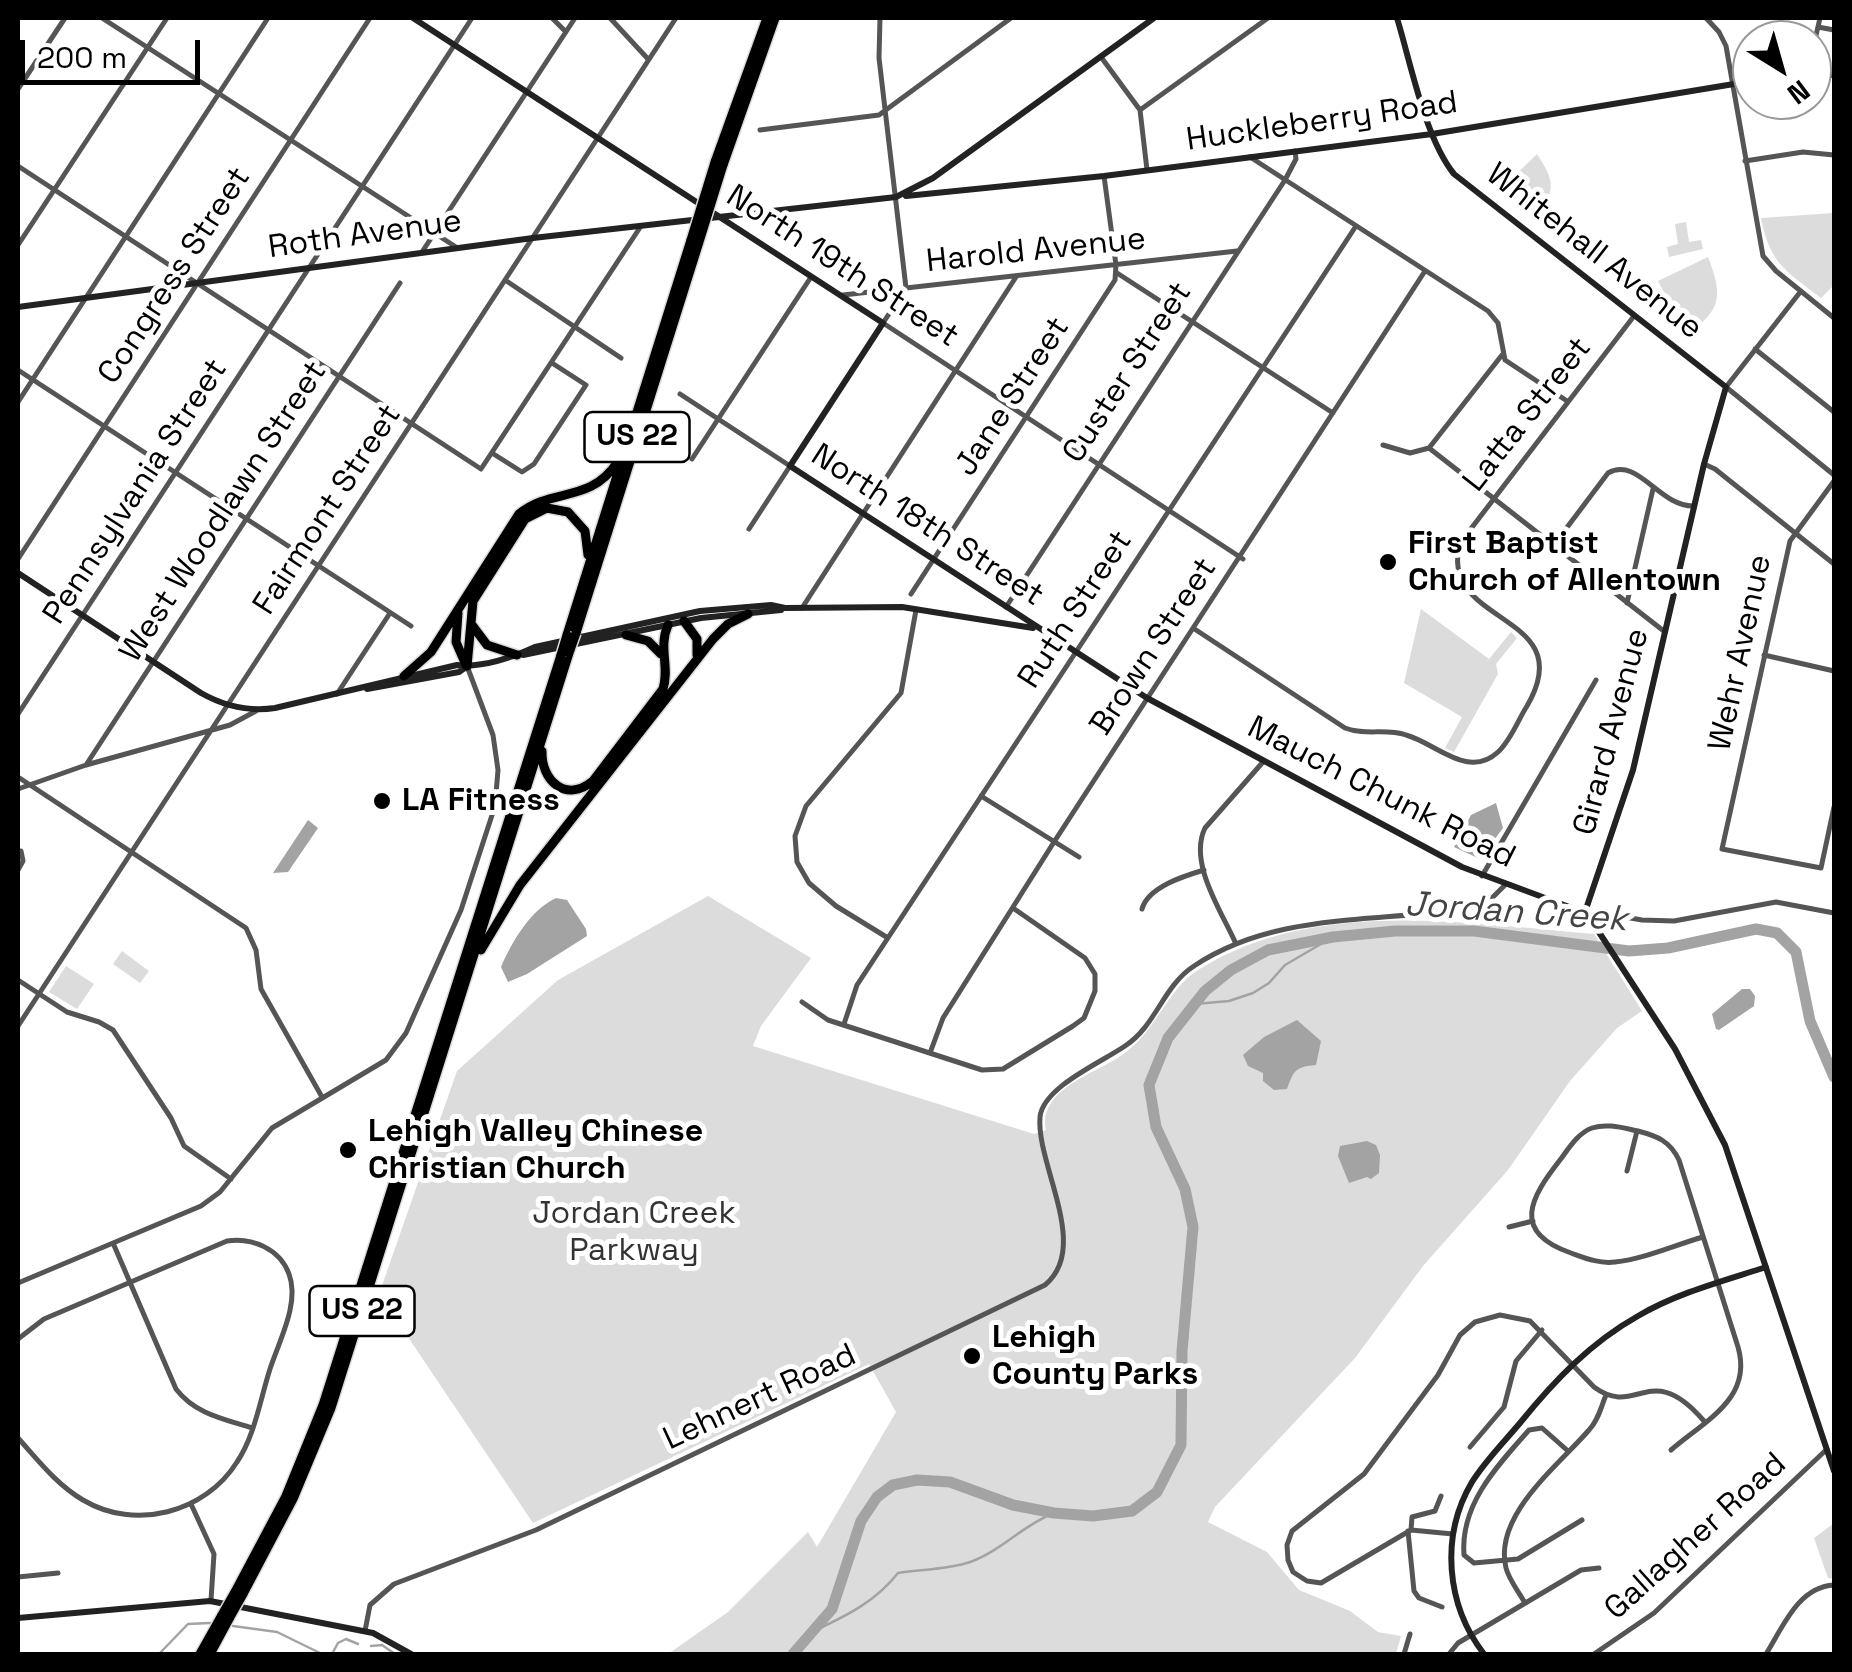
<!DOCTYPE html>
<html>
<head>
<meta charset="utf-8">
<style>
  body { margin:0 }
  #map { position:relative; width:1852px; height:1672px; overflow:hidden; background:#fff; font-family:"Space Grotesk",sans-serif }
  canvas { display:block }
  .frame { position:absolute; inset:0; border:20px solid #000; pointer-events:none }
  .north { position:absolute; left:1732px; top:20px; width:100px; height:100px; box-sizing:border-box; background:#fff; border:2px solid #999; border-radius:50%; rotate:143deg; font-size:28px; font-weight:700; line-height:40px; text-align:center; color:#000 }
  .north::after { content:''; display:block; margin:auto; width:35px; height:45px; background:#000; clip-path:polygon(50% 0,100% 100%,50% 72%,0 100%) }
  .scale { position:absolute; left:20px; top:40px; width:180px; height:45px; box-sizing:border-box; border:5px solid #000; border-top:0; padding-left:12px; font-size:30px; line-height:35px; white-space:nowrap; color:#000; -webkit-text-stroke:8px #fff; paint-order:stroke }
</style>
</head>
<body>
<div id="map">
<canvas width="1852" height="1672"></canvas>
<div class="frame"></div>
<div class="north">N</div>
<div class="scale">200 m</div>
</div>
<script>
const ctx = document.querySelector('canvas').getContext('2d');
ctx.lineJoin = 'round';
function fill(path, color) {
  ctx.fillStyle = color;
  ctx.fill(path, 'evenodd');
}
function trace(path, color, width, dash) {
  ctx.strokeStyle = color;
  ctx.lineWidth = width;
  ctx.lineCap = dash ? 'butt' : 'round';
  ctx.setLineDash(dash || []);
  ctx.stroke(path);
}
function drawText(font, color, halo, rows, align = 'center') {
  ctx.font = font + ' "Space Grotesk",sans-serif';
  ctx.lineWidth = 10;
  ctx.setLineDash([]);
  ctx.textBaseline = 'middle';
  ctx.strokeStyle = halo;
  ctx.fillStyle = color;
  for (const [text, x, y, turn = 0] of rows) {
    ctx.save();
    ctx.translate(x, y);
    ctx.rotate((+turn || 0) * Math.PI / 180);
    ctx.textAlign = isNaN(turn) ? turn : align;
    if (halo) ctx.strokeText(text, 0, 0);
    ctx.fillText(text, 0, 0);
    ctx.restore();
  }
}
fill(new Path2D(`
  M1537 154C1556 183 1556 191 1534 218L1501 189Z
  M1834 213V285L1821 298C1786 271 1770 264 1761 218Z
  M1686 222 1689 242 1701 240 1703 249 1669 257 1667 247 1678 244 1675 224Z
  M1708 257C1723 296 1722 311 1686 334L1658 281Z
  M1421 609 1489 659 1511 632 1517 638 1496 664 1498 674 1454 752 1445 748 1462 717 1404 683Z
  M708 896 811 958 761 1026 753 1046 1034 1134 1046 1130C1038 1089 1095 1074 1122 1055 1156 1032 1167 989 1198 970 1313 897 1466 923 1594 934L1642 1011 1617 1028 1570 1081 1508 1170 1423 1266 1355 1358 1215 1507 1208 1522 1267 1552 1299 1590 1350 1611 1378 1632 1401 1636 1396 1654H668L728 1612 808 1532 817 1547 896 1412 869 1364 533 1523 379 1294 457 1071 558 980Z
  M122 951 149 971 140 983 113 964Z
  M66 966 94 984 77 1009 49 992Z
  M1833 1524 1834 1526V1579L1828 1578 1814 1538Z`), '#dcdcdc');
fill(new Path2D(`
  M1496 803 1503 828 1480 859 1454 847 1471 815Z
  M308 820 318 828 288 872 273 873Z
  M556 898 567 900 586 929 587 936 527 974 508 982 501 967C512 942 530 910 556 898Z
  M1742 989H1750L1755 996 1754 1006 1719 1030 1716 1029 1712 1014Z
  M1297 1020 1321 1041 1316 1065C1295 1067 1294 1070 1287 1089L1274 1090 1263 1081V1073L1248 1066 1243 1055 1264 1037Z
  M1367 1141 1376 1145 1380 1155 1379 1173 1371 1179 1367 1177 1349 1183 1338 1156 1340 1146Z`), '#a3a3a3');
trace(new Path2D(`
  M1195 1004 1229 1001 1253 993 1269 983 1285 965 1333 937
  M233 1626 277 1632 322 1654
  M816 1630C848 1615 876 1601 898 1573 922 1569 947 1570 970 1562 1001 1551 1023 1525 1054 1513
  M371 1646 382 1645 395 1654
  M159 1654 188 1624 210 1623
  M332 1654 338 1643 346 1639 358 1644`), '#a3a3a3', 2.5);
trace(new Path2D(`
  M793 1654 832 1609 861 1521 877 1497 893 1485 917 1480 950 1482 1013 1505 1054 1513 1093 1516 1132 1511 1157 1492 1181 1445 1182 1351 1193 1227 1185 1189 1156 1127 1149 1085 1168 1038 1205 991 1231 970 1268 950 1333 937 1395 931H1474L1629 951 1668 948 1756 929 1777 933 1796 952 1810 1021 1834 1077`), '#a3a3a3', 11);
const highway = new Path2D(`
  M715 162 767 18
  M723 165 775 18
  M458 613 456 642 466 665
  M684 621 697 639V655
  M472 625 487 645 517 655
  M576 633 699 242
  M567 635 691 240
  M626 635 648 641 661 654
  M467 666 473 601 525 519 547 508 568 512 585 531 588 555
  M404 676 431 652 519 514C552 487 589 504 617 463
  M542 751C541 781 566 803 593 781L663 689C670 667 658 648 668 625
  M481 950 520 885 713 639 728 624 748 614
  M235 1592 286 1496 323 1405 561 655
  M243 1594 293 1499 331 1408 569 653
  M200 1654 222 1615
  M210 1654 230 1617`);
trace(highway, '#dbdbdb', 12);
trace(new Path2D(`
  M102 18 456 247
  M552 18 566 32
  M610 18 648 59
  M880 18 879 58 906 288 883 323 1243 559
  M1706 18 1719 32 1726 46 1763 256 1776 271 1834 318
  M1818 27 1834 30
  M1812 53 1820 18
  M1101 57 1140 110 1147 170
  M18 89 65 18
  M1140 110 1268 18
  M760 130 879 115 1011 18
  M1250 157 1488 311 1498 323 1505 360 1567 401
  M1745 161 1803 152 1834 155
  M18 166 481 469 641 226
  M18 245 167 18
  M422 252 575 18
  M1117 273 1333 413
  M505 280 621 358
  M1801 291 1726 387 1834 475
  M843 295 1237 251
  M1755 349 1834 412
  M18 370 411 626
  M680 394 790 466 749 529
  M18 402 268 18
  M1383 445 1410 453 1429 448 1665 632
  M1429 448 1502 355
  M492 453 522 472 534 464 586 385 552 363
  M692 459 811 277
  M1704 464 1715 469 1834 564
  M1834 481 1790 541 1722 849 1821 868 1834 807
  M1553 546 1608 473C1638 456 1659 507 1694 506
  M18 559 370 18
  M911 594 1115 280 1116 265 1104 176
  M1627 603 1653 489
  M1006 607 1285 180 1296 159 1295 151
  M802 608 1016 277
  M1193 628 1345 728C1366 736 1386 728 1406 735 1436 743 1468 780 1498 752 1511 740 1518 720 1527 706 1582 611 1437 627 1460 543L1634 316
  M1764 655 1834 671
  M337 694 390 613
  M18 714 472 18
  M86 765 400 283
  M18 777 246 928 256 950 261 989 322 1097
  M18 789 86 765 230 725 256 711
  M981 796 1079 857
  M18 870 23 861 21 851
  M1482 876 1596 680
  M1142 909C1148 887 1184 876 1204 870
  M1584 915 1596 912 1642 920 1674 921 1776 902 1834 913
  M1601 932 1603 922 1613 917
  M888 938 836 906 809 883 797 862 795 836 806 806 901 693 916 610
  M1236 944C1222 912 1188 863 1205 828L1263 762
  M18 980 67 1012 99 1022 113 1030 171 1118 184 1146 231 1179
  M802 1002 828 1020 982 1070 1003 1069 1073 1026 1084 1018 1095 991V974L1085 958 1013 908
  M844 1024 857 985 1356 226
  M18 1026 676 18
  M930 1053 943 1018 1054 842 1425 271
  M1627 1171 1637 1131
  M1509 1227 1533 1221
  M113 1243 176 1389C195 1414 224 1419 252 1428
  M18 1283 201 1206 220 1192 272 1128 386 1060 406 1033 461 910 495 806 498 770 493 735 467 666
  M18 1339 44 1319 227 1241C252 1237 280 1249 289 1274 300 1303 279 1341 270 1369 260 1400 255 1435 237 1462 205 1513 135 1531 83 1500 57 1485 38 1460 18 1438
  M1470 1447 1504 1407 1516 1361 1542 1330
  M1671 1450C1706 1420 1753 1398 1738 1347L1679 1160C1670 1141 1657 1136 1638 1131 1623 1128 1607 1123 1592 1128 1578 1133 1569 1148 1560 1160 1531 1197 1510 1232 1571 1253 1585 1258 1599 1264 1615 1262 1644 1259 1675 1245 1703 1237
  M1568 1451 1542 1428 1529 1430C1498 1465 1460 1504 1464 1555L1474 1563 1518 1559 1582 1520
  M191 1504 214 1554 211 1600
  M1411 1530 1412 1517 1435 1511 1441 1496
  M1408 1531 1414 1591 1419 1598 1442 1607
  M1453 1534 1411 1530 1321 1583 1307 1581 1293 1572 1288 1560 1287 1545 1292 1531 1364 1474 1438 1375 1460 1335 1475 1322 1500 1315 1530 1321 1594 1387C1637 1419 1650 1358 1704 1421
  M18 1577 58 1573
  M1525 1603C1519 1592 1509 1580 1506 1568 1493 1515 1559 1465 1589 1430 1598 1421 1601 1407 1606 1395
  M365 1631 370 1605 394 1584 536 1530 1045 1285C1091 1247 1036 1165 1040 1117 1043 1087 1102 1062 1125 1046 1156 1026 1163 986 1194 966 1278 910 1380 924 1475 907L1489 901 1505 885
  M1404 1654 1410 1634
  M1449 1654 1458 1643 1581 1570 1599 1568
  M1594 1654 1654 1613 1826 1450
  M1766 1654C1783 1627 1798 1587 1834 1585`), '#555', 5);
trace(new Path2D(`
  M413 18 883 323 790 466 1147 698 1462 867 1572 908 1593 923 1675 1049 1725 1145 1834 1471
  M1397 18C1411 64 1425 138 1454 174L1726 387 1704 464 1633 770 1584 915
  M1812 74 1834 75
  M906 196 1104 176 1432 134 1752 81
  M18 307 533 238 896 197 933 178 1154 18
  M18 573 201 693C224 706 248 712 275 708L457 665C482 668 513 657 535 647L700 611 771 605 785 608 902 607 1033 628
  M523 655 701 618 781 610
  M367 689 459 672 466 667
  M18 1618 210 1601 373 1633 411 1654
  M1484 1654C1446 1605 1440 1536 1472 1482 1485 1461 1504 1442 1520 1423 1554 1381 1590 1343 1638 1316 1677 1293 1723 1281 1766 1267`), '#222', 6);
trace(highway, '#000', 9);
const highwayBridge = new Path2D(`
  M691 240 715 162
  M699 242 723 165
  M569 653 576 633
  M561 655 567 635
  M222 1615 235 1592
  M230 1617 243 1594`);
trace(highwayBridge, '#dbdbdb', 12, []);
trace(highwayBridge, '#000', 9);
for (const [x, y, r, color] of [
  [1388,562,10,"#000"],
  [382,801,10,"#000"],
  [348,1150,10,"#000"],
  [972,1356,10,"#000"]
]) {
  const dot = new Path2D();
  dot.arc(x, y, r, 0, 2 * Math.PI);
  ctx.fillStyle = color;
  ctx.fill(dot);
  trace(dot, '#fff', 4);
}
for (const [x, y, w] of [
  [637,437,105],
  [362,1311,105]
]) {
  const box = new Path2D();
  box.roundRect(x - w / 2, y - 25, w, 50, 8);
  ctx.fillStyle = '#fff';
  ctx.fill(box);
  trace(box, '#000', 2.5);
}
drawText('bold 30px', '#000', null, [
  ["US 22",637,437],
  ["US 22",362,1311]
]);
drawText('32px', '#000', '#fff', [
  ["Huckleberry Road",1322,122,-8],
  ["Roth Avenue",365,235,-8],
  ["Harold Avenue",1036,251,-6],
  ["Whitehall Avenue",1594,252,38],
  ["North 19th Street",842,267,33],
  ["Congress Street",175,276,-57],
  ["Custer Street",1128,373,-57],
  ["Jane Street",1013,397,-57],
  ["Latta Street",1528,415,-52],
  ["Pennsylvania Street",136,492,-57],
  ["Fairmont Street",328,510,-57],
  ["West Woodlawn Street",224,512,-57],
  ["North 18th Street",927,526,33],
  ["Ruth Street",1076,610,-57],
  ["Brown Street",1154,647,-57],
  ["Wehr Avenue",1741,653,-78],
  ["Girard Avenue",1612,732,-75],
  ["Mauch Chunk Road",1381,793,27],
  ["Lehnert Road",760,1398,-25],
  ["Gallagher Road",1696,1537,-42]
]);
drawText('bold 32px', '#000', '#fff', [
  ["First Baptist",1408,544],
  ["Church of Allentown",1408,581],
  ["LA Fitness",402,801],
  ["Lehigh Valley Chinese",368,1132],
  ["Christian Church",368,1169],
  ["Lehigh",992,1338],
  ["County Parks",992,1375]
], 'left');
drawText('32px', '#333', '#fff', [
  ["Jordan Creek",634,1214],
  ["Parkway",634,1251]
]);
drawText('italic 35px', '#444', '#fff', [
  ["Jordan Creek",1516,913,4]
]);
</script>
</body>
</html>
